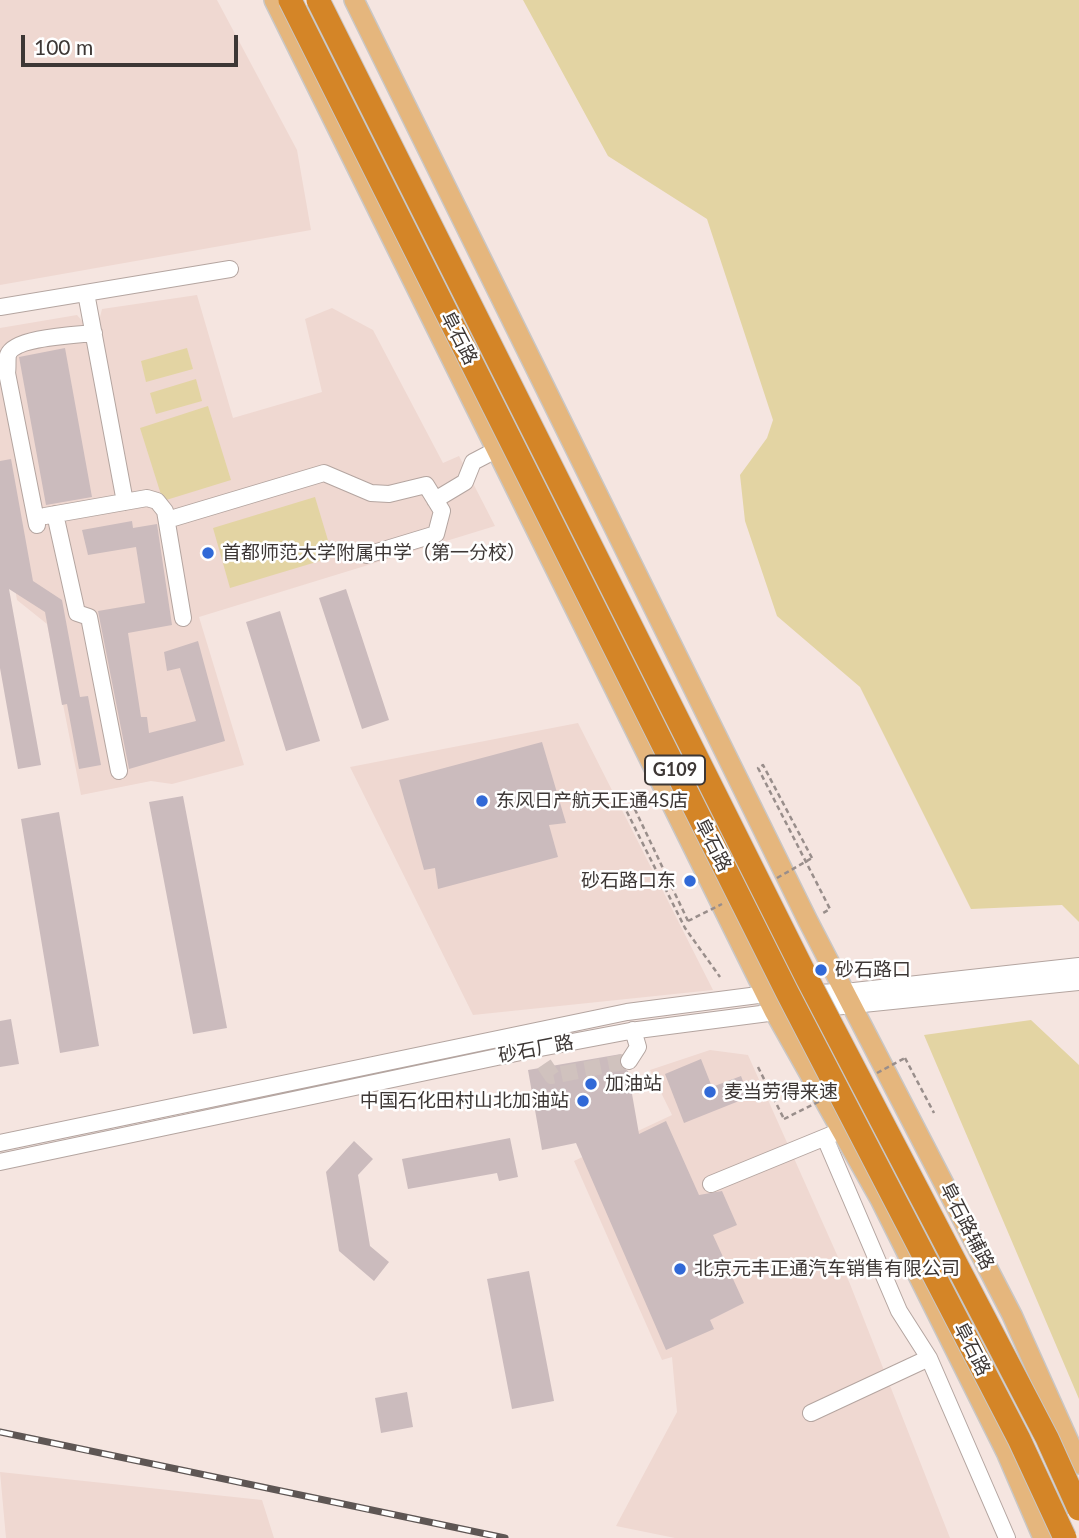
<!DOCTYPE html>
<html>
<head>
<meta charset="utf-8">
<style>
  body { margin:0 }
  #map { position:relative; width:1079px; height:1538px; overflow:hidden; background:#f5e5e0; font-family:Lato,sans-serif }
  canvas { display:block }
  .scale { position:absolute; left:21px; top:35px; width:217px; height:32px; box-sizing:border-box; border:4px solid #3d3735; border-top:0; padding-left:9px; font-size:21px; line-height:24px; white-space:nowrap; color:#3d3735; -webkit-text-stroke:5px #fff; paint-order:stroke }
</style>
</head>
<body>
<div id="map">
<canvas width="1079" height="1538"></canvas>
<div class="scale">100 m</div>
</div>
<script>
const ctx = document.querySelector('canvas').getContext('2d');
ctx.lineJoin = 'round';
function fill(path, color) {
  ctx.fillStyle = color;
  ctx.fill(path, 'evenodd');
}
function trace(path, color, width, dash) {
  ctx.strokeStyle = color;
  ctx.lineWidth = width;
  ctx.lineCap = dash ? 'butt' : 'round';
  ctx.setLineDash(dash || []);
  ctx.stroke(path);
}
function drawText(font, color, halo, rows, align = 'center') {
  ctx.font = font + ' Lato,"Noto Sans SC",sans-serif';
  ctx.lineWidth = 5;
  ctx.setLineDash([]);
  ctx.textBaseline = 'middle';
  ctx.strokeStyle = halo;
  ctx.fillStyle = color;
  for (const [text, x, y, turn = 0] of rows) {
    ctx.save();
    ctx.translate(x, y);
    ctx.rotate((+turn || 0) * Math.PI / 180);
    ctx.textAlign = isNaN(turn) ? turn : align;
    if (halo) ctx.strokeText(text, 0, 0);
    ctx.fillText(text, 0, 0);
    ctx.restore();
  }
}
fill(new Path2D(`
  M0 0H217L297 150 311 230 0 285Z
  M197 295 233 418 322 392 305 319 332 308 373 330 443 463 459 456 495 526 199 617 244 765 172 784 151 781 81 795 47 624 17 600 0 503V328L77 315 85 324 99 321 102 309Z
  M578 723 713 990 473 1015 350 767Z
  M710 1050 748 1055 850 1284 950 1538H675L616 1526 677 1412 672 1357 662 1360 574 1161 672 1115 650 1070Z
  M0 1472 262 1500 274 1538H6Z`), '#efd8d1');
fill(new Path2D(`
  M523 0H1079V922L1062 905 971 909 860 687 777 616 745 521 740 475 767 438 773 420 707 219 608 156Z
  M187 348 193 369 146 382 141 361Z
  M196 379 202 401 156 414 150 393Z
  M208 406 231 480 163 501 140 428Z
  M315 497 333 557 230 588 213 528Z
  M1031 1020 1079 1065V1399L924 1035Z`), '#e3d4a3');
fill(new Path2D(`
  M65 348 92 497 46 505 19 357Z
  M11 459 33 581 62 600 80 697 88 696 101 765 79 769 67 704 62 705 45 612 9 589 41 765 18 769 0 668V461Z
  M132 521 133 528 157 524 172 625 128 633 141 717H147L149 733 196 721 180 668 167 671 164 652 198 641 225 741 129 769 98 611 145 603 136 547 88 555 82 530Z
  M346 589 389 720 362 729 319 598Z
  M280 611 320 741 286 751 246 622Z
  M542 742 566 823 549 825 558 857 438 889 435 868 424 870 399 780Z
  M183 796 227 1028 193 1034 149 802Z
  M59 812 99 1046 60 1053 21 819Z
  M11 1019 19 1064 0 1067V1021Z
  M621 1054 619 1065 628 1071 639 1134 666 1121 699 1195 722 1191 737 1225 713 1235 744 1303 710 1320 714 1329 666 1350 576 1143 542 1150 528 1070Z
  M701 1059 712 1087 741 1076 749 1097 684 1123 665 1074Z
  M510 1138 518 1177 499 1181 497 1173 408 1189 402 1159Z
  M354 1141 373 1159 358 1175 370 1246 389 1262 374 1281 339 1251 326 1172Z
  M529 1271 554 1401 512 1409 487 1279Z
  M407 1392 413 1427 381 1433 375 1398Z`), '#cbbbbd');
trace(new Path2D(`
  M544 1064 552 1076 629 1061`), '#d0c2be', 16, [16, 8]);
const minor = new Path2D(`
  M86 293 125 502
  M0 307 230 269
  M435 500 465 482 473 462 496 450
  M55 514 77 613 89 617 119 771
  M45 516 147 498 157 501 165 511 183 618
  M167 520 324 473 371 493 389 494 426 485 442 511 436 534 367 555
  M37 525 7 373C8 368 7 360 8 355 14 337 77 335 94 333
  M814 1009 1079 982
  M629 1061 638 1047 633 1030
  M825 1138 899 1311 929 1358 1007 1538
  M0 1143 627 1012 766 994 845 992 1079 966
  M0 1162 535 1049 630 1031 784 1011
  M711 1184 833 1134
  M811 1413 929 1358`);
const major = new Path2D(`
  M274 0 774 1011 880 1199 1006 1452 1043 1538
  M354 0 808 921 1012 1315 1079 1464`);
trace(minor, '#b4a5a0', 18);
trace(major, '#c9c7c6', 22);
trace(new Path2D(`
  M812 858 763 765 758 768 830 909 823 913
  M688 921 630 799 625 800 623 804 685 928 720 977
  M905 1058 934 1113
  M758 1067 784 1119`), '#998e8b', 2.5, [5, 3.5]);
trace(minor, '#fff', 16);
trace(major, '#e5b67d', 19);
const rail = new Path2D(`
  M0 1432 505 1538`);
trace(rail, '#5e5654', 7);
trace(rail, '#fff', 4.5, [13]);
const highwayBridge = new Path2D(`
  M290 0 787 992 1019 1439 1065 1538
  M318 0 807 978 1047 1438 1079 1509`);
trace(highwayBridge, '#c9c7c6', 25, []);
trace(new Path2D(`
  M777 878 812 858
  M688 921 722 904
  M877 1073 905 1058
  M784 1119 822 1100`), '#998e8b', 2.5, [5, 3.5]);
trace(highwayBridge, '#d48527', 23);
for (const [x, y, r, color] of [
  [208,553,7,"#3169d7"],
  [482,801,7,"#3169d7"],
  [690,881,7,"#3169d7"],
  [821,970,7,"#3169d7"],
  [591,1084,7,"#3169d7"],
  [710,1092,7,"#3169d7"],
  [583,1101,7,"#3169d7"],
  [680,1269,7,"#3169d7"]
]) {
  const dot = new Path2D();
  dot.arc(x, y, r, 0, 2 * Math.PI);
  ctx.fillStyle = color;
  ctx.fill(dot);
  trace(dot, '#fff', 2.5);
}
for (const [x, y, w] of [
  [675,770,60]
]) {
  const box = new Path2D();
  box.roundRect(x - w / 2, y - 14.5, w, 29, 5);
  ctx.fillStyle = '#fff';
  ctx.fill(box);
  trace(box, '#3d3735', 2);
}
drawText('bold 18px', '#3d3735', null, [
  ["G109",675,770]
]);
drawText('19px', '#3d3735', '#fff', [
  ["阜石路",459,338,63],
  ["阜石路",713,845,63],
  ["砂石厂路",536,1049,-11],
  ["阜石路辅路",967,1226,63],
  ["阜石路",972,1349,63]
]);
drawText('19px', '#3d3735', '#fff', [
  ["首都师范大学附属中学（第一分校）",222,553],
  ["东风日产航天正通4S店",496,801],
  ["砂石路口东",676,881,"right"],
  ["砂石路口",835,970],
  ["加油站",605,1084],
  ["麦当劳得来速",724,1092],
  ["中国石化田村山北加油站",569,1101,"right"],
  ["北京元丰正通汽车销售有限公司",694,1269]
], 'left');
</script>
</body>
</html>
